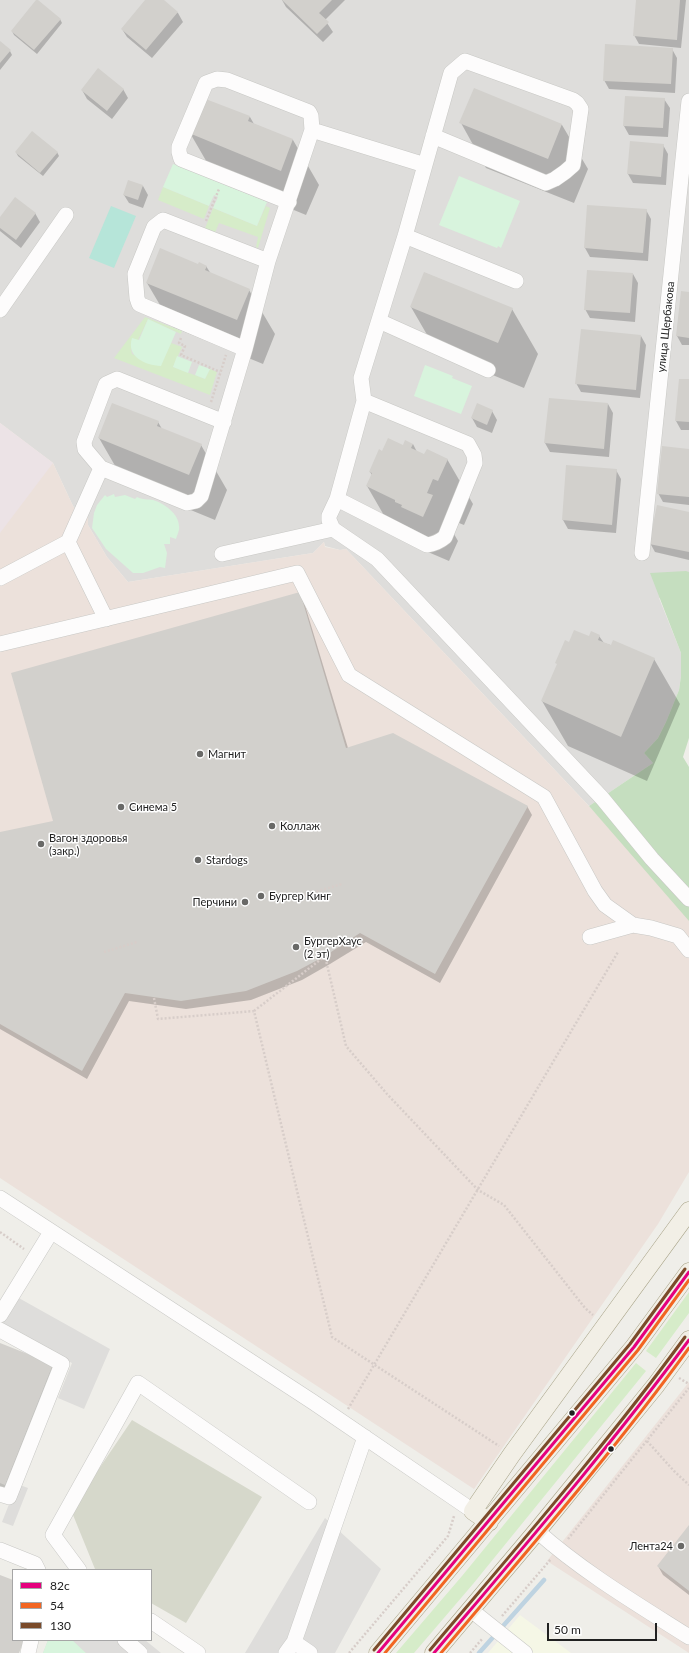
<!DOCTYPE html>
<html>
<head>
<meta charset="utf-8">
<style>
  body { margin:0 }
  #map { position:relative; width:689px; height:1653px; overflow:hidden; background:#efeee9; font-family:Lato,sans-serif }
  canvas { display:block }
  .legend { position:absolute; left:12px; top:1569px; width:140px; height:72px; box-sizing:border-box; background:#fff; border:1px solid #a6a6a6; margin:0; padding:5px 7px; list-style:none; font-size:12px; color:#212121 }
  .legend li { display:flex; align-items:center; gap:8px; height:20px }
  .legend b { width:20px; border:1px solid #a6a6a6 }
  .scale { position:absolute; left:547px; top:1623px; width:110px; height:18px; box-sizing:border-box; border:2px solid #212121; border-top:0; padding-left:5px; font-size:12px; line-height:14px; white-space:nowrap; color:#212121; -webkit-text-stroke:3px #fff; paint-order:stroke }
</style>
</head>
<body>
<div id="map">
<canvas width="689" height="1653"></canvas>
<ul class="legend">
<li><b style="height:5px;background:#e5007d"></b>82с</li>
<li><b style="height:5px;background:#f26522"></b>54</li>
<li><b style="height:5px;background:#7a4b2a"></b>130</li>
</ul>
<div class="scale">50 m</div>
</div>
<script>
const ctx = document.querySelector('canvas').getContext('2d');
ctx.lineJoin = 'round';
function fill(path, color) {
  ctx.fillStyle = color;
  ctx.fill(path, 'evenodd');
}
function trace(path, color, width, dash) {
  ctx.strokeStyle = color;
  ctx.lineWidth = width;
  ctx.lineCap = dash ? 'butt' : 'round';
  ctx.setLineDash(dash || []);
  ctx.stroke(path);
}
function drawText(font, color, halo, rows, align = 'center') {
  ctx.font = font + ' Lato,sans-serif';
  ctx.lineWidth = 3;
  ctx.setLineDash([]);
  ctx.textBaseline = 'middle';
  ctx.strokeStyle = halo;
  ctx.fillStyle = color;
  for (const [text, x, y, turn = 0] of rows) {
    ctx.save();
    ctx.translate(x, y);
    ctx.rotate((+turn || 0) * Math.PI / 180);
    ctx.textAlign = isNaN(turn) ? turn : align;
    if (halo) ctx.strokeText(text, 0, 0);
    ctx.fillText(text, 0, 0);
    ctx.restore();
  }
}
fill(new Path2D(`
  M0 0H689V609L659 598 681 653V676L679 690 666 722 658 738 644 753 653 763 589 806 346 549 340 550 325 546 324 542 313 553 128 582 107 557 88 525V513L77 511 73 506 53 463 0 423Z
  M17 1297 110 1349 84 1409 58 1398 72 1363 1 1326Z
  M17 1484 28 1488 13 1526 2 1522Z
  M325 1518 381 1569 335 1653H245Z
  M48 1640H145L161 1653H43Z`), '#dedddb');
fill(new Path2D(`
  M0 423 53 463 73 506 77 511 88 513V525L107 557 128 582 313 553 324 542 325 547 340 550 346 549 689 912V1172L658 1224 474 1489 0 1178Z
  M689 1382V1653L547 1561Z`), '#ece1db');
fill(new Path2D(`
  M0 423 53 463 0 533Z`), '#ece3e6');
fill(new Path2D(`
  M520 1615 571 1653H488Z`), '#f5f7e6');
fill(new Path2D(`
  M132 1420 262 1497 186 1623 151 1603V1570L95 1569 71 1510Z`), '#d6d8cb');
fill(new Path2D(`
  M163 187 209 206 204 219 158 200Z
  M266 206 270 208 258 248 256 247 258 237 219 223 214 235 204 231 213 208 257 226Z
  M145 317 182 331 181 334 148 319 138 340 131 350 132 354 160 366 171 343 182 347 173 367 205 379 210 369 217 372 210 395 114 358Z
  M689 1292V1313L656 1358 646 1351Z
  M636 1363 646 1371 473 1584 414 1653H396L462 1576Z`), '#d6ecc9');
fill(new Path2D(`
  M686 571 689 572V738L683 757 689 767V921L589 806 653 763 644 753 658 738 666 722 679 690 681 676V653L650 573Z`), '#c5debf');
fill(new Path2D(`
  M173 164 267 202 257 226 213 208 218 197 214 195 209 206 163 187Z
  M459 176 520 201 501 248 498 246 497 248 439 225Z
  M148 319 176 332 161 366C145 365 126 357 132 338L139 340Z
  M177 356 192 362 188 373 173 367Z
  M199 365 210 369 205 379 195 375Z
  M425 365 453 376 452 378 472 386 461 414 414 396Z
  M114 494 115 497 125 495 135 499 137 497C143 500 147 499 153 500 164 503 179 514 179 526 180 530 177 535 176 539L170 537V544H164L167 553 165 568 160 567 143 573H133L106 549 92 528 94 513 97 505 105 495 107 497Z
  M48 1640H72L86 1653H43Z`), '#d8f4dd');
fill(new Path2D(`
  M111 206 136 216 114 268 89 258Z`), '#b6e5d9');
fill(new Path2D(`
  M147 0H162L178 13 183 22 152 58 127 37 122 29Z
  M282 0H345L325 20 333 32 323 42 286 7Z
  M637 0H686L681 48 639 44 634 35Z
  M60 19 62 23 37 54 14 35 12 31Z
  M0 42 10 51 12 55 0 70Z
  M672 49 677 58 675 93 609 89 604 80Z
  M123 89 128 98 112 119 87 99 82 90Z
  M664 99 670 108 668 137 629 135 624 126Z
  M250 117 254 124 293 140 319 185 306 215 216 178 190 133Z
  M461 123 562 125 588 169 574 203 486 168Z
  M631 142 663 145 668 154 666 185 633 183 628 174Z
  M16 152H57L59 156 43 176 18 156Z
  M143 186 148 195 143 208 129 203 124 195Z
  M588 206 646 210 651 219 648 261 590 257 585 248Z
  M35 213 40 222 21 248 0 231V219Z
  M199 265 206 266 211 274 249 290 275 334 263 364 173 327 147 283Z
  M425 273 512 309 538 354 524 388 437 352 411 307Z
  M633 274 638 283 635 322 590 318 585 309Z
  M689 293V345H682L677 336Z
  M641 336 646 345 640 398 581 392 576 383Z
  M689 380V430H681L676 421Z
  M608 404 613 413 609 457 550 452 545 443Z
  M492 411 497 420 492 433 477 427 472 418Z
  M158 422 162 429 201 445 227 490 215 520 125 483 99 438Z
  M413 444 417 452 425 455 447 459 473 504 464 525 459 523 454 534 458 541 449 561 428 552 393 531 367 486 372 475 370 472 383 452Z
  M689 450V505L663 502 658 493Z
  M567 466 616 470 621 479 616 533 568 529 563 520Z
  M689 513V560L655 552 650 543Z
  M299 593 304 602 348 748 527 806 532 815 440 983 366 942 330 964 302 980 251 1000 186 1009 129 1001 87 1079 0 1029V833L55 822Z
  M599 636 604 643 654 659 680 704 647 781 568 746 542 701 569 643Z
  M0 1344 52 1364 62 1382 15 1502 0 1496Z
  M689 1527V1595L663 1575 658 1566Z`), '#0003');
trace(new Path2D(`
  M479 1653 544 1580`), '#bed3e1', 4.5);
fill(new Path2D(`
  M36 0H38L61 19 34 50 11 31Z
  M145 0H164L178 12 146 50 121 29Z
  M282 0H332L319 13 329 22 317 34Z
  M636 0H680L677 40 633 36Z
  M0 41 11 50 0 63Z
  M605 44 673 48 671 84 603 81Z
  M98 68 124 89 107 111 81 90Z
  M474 88 562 124 548 159 459 123Z
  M625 96 665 98 663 128 623 126Z
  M203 98 250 116 248 121 293 139 281 171 189 133Z
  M32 131 58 152 40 173 15 152Z
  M630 141 664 144 661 177 627 174Z
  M128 180 143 185 138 200 123 195Z
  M15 197 36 213 16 240 0 228V217Z
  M587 205 647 209 643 253 584 248Z
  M160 248 198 264 199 262 207 266 205 270 250 289 237 320 146 283Z
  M587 270 633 273 630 313 584 310Z
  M424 272 513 308 498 343 410 307Z
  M681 291 689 292V338L676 336Z
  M581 329 641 335 636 390 575 384Z
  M679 379H689V422L675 421Z
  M549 398 608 403 604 449 544 443Z
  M112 403 159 421 157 426 202 444 189 475 98 438Z
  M477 403 493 410 487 425 471 418Z
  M388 438 403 445 405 440 413 444 411 448 424 454 427 449 448 459 438 481 433 479 427 493 433 495 423 517 401 507 402 505 395 502V500L366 486 372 473 369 472 379 449 382 451Z
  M662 446 689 449V497L657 494Z
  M566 465 617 469 612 525 562 520Z
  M657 505 689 512V552L649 544Z
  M300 592 346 748 393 733 528 806 435 974 360 933 325 956 297 971 246 991 181 1001 125 993 82 1071 0 1024V832L53 821 11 673Z
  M574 630 589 636 591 631 600 635 598 640 611 645 613 640 655 658 621 737 541 701 557 664 555 663 565 640 569 642Z
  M0 1343 53 1364 5 1485 0 1483Z
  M689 1525V1591L657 1566Z
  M0 1575 13 1580V1640H24L19 1653H0Z`), '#d2d0cc');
const minor = new Path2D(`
  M312 130 425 165 405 236 361 378 364 401 337 499 329 516V520L333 529 377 559 602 798 652 859 689 899
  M425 165 451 73 465 61 573 100 577 103 581 109 573 165 565 172 555 179 546 183 433 136
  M405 236 516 281
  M0 310 66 215
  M379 321 488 370
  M245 349 139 304 137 298 135 274 154 227 163 220 268 261
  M101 468 85 449 84 442 106 384 117 379 224 422
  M337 499 427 545C434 544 439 542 445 537L475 463 474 455 468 444 364 401
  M68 542 101 468 187 503 196 501 201 496 245 349 268 261 312 130 311 116 309 112 227 80 217 79 206 83 179 147V152L181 159 289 202
  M642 553 689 101
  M222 554 333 529
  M0 578 68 542 106 619
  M0 644 297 573 349 675 544 797 595 891 605 905 633 925
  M590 937 633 925 651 928 678 936 689 950
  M0 1198 313 1402 473 1511
  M0 1315 51 1232
  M0 1330 62 1364 9 1497 0 1494
  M537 1531C583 1572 637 1604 689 1637
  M0 1550 35 1564 38 1570
  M79 1570 53 1535 138 1383 309 1502
  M471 1610 525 1653
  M151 1621 198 1653
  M125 1640 140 1653
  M294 1642 365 1437
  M28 1653 31 1640
  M286 1653 294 1642 310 1653`);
const major = new Path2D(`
  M489 1522 473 1511 512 1454 689 1211
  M378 1653 634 1347 689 1272
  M434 1653 537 1531 656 1385 689 1340`);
trace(minor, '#c8c8c5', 16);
trace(major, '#a6a185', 19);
trace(new Path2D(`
  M206 221 219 189
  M181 338 179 343 185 346 181 355 220 372
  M211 402 226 355
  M305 895 342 884
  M104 952 137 942
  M154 998 158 1019 254 1011 332 1337 499 1446
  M254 1011 325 956 346 1046 387 1094 478 1190 504 1205 585 1308 593 1315
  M0 1232 24 1249
  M679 1378 689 1384
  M348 1409 618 952
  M647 1441 674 1471 689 1485
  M568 1539 689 1388
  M502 1616 551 1559
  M349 1653 448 1536 454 1516
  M470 1653 483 1638`), '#d7cdc9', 2.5, [2, 2]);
trace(minor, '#fdfcfc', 15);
trace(major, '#f2efe6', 18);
trace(new Path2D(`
  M378 1653 634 1347 689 1272
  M434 1653C521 1550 609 1448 689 1340`), '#e5007d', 3);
trace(new Path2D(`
  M385 1653 638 1350 689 1280
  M441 1653C525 1553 612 1454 689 1348`), '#f26522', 3);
trace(new Path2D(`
  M374 1650 630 1344 685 1269
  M430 1650C517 1547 606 1445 685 1337`), '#7a4b2a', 3);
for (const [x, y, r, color] of [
  [200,754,4,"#696967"],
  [121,807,4,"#696967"],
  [272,826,4,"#696967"],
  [41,844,4,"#696967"],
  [198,860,4,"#696967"],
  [261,896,4,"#696967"],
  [245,902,4,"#696967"],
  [296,947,4,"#696967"],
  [572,1413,3.5,"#212121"],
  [611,1449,3.5,"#212121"],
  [681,1546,4,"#696967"]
]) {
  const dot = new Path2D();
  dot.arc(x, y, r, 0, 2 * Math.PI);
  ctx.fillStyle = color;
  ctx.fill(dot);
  trace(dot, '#fff', 1.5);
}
drawText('11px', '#212121', '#fff', [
  ["улица Щербакова",666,327,-84]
]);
drawText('11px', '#212121', '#fff', [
  ["Магнит",208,754],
  ["Синема 5",129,807],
  ["Коллаж",280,826],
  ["Вагон здоровья",49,838],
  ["(закр.)",49,851],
  ["Stardogs",206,860],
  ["Бургер Кинг",269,896],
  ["Перчини",237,902,"right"],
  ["БургерХаус",304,941],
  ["(2 эт)",304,954],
  ["Лента24",673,1546,"right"]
], 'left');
</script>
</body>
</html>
